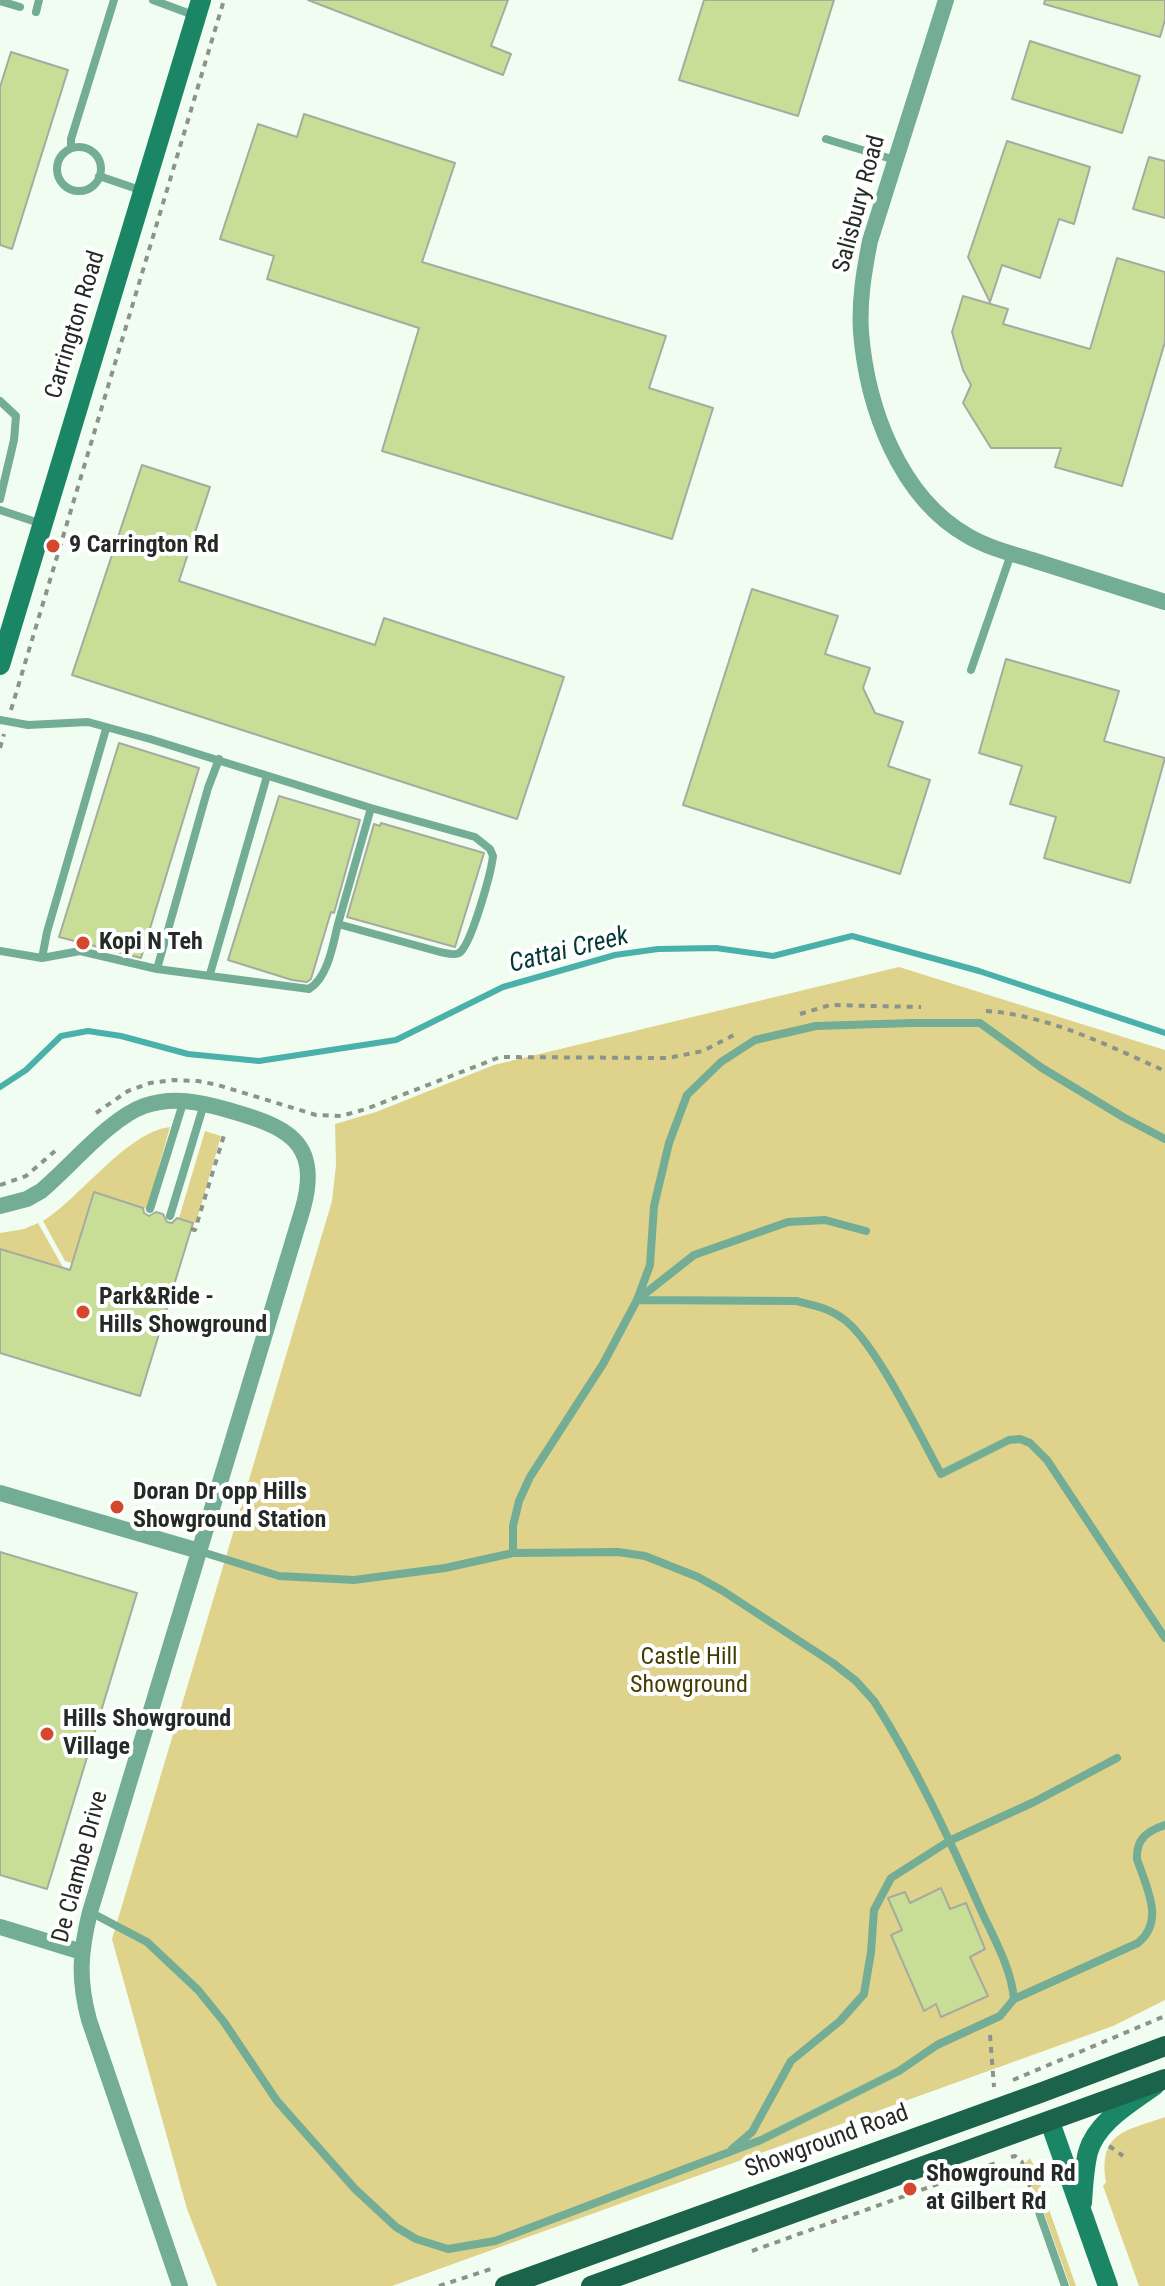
<!DOCTYPE html>
<html>
<head>
<meta charset="utf-8">
<style>
  body { margin:0 }
  canvas { display:block; background:#f2fdf2 }
</style>
</head>
<body>
<canvas width="1165" height="2286"></canvas>
<script>
const ctx = document.querySelector('canvas').getContext('2d');
ctx.lineJoin = 'round';
function fill(path, color) {
  ctx.fillStyle = color;
  ctx.fill(path, 'evenodd');
}
function trace(path, color, width, dash) {
  ctx.strokeStyle = color;
  ctx.lineWidth = width;
  ctx.lineCap = dash ? 'butt' : 'round';
  ctx.setLineDash(dash || []);
  ctx.stroke(path);
}
function drawText(font, color, halo, rows, align = 'center') {
  ctx.font = font + ' "Roboto Condensed",sans-serif';
  ctx.lineWidth = 8;
  ctx.setLineDash([]);
  ctx.textBaseline = 'middle';
  ctx.strokeStyle = halo;
  ctx.fillStyle = color;
  for (const [text, x, y, turn = 0] of rows) {
    ctx.save();
    ctx.translate(x, y);
    ctx.rotate((+turn || 0) * Math.PI / 180);
    ctx.textAlign = isNaN(turn) ? turn : align;
    if (halo) ctx.strokeText(text, 0, 0);
    ctx.fillText(text, 0, 0);
    ctx.restore();
  }
}
fill(new Path2D(`
  M899 967 1165 1050V2000L1113 2026 392 2286H217L187 2209 112 1939 332 1201 336 1165 335 1124 376 1112 494 1065Z
  M170 1127 147 1209 94 1193 72 1263 65 1261 43 1221C81 1197 127 1132 170 1127Z
  M205 1131 221 1136 196 1223 179 1218Z
  M38 1223 64 1269 0 1249V1233L24 1229Z
  M1165 2117V2286H1139L1103 2186 1106 2182C1098 2131 1127 2131 1165 2117Z
  M1030 2158 1033 2164 1076 2286H1070L1038 2196H1035L1025 2163Z`), '#dfd38b');
trace(new Path2D(`
  M0 1087 26 1070 61 1036 88 1031 121 1036 188 1054 259 1061 396 1040 503 987 615 955 658 949 716 948 773 956 852 936 979 971 1165 1033`), '#49b0aa', 6);
const building = new Path2D(`
  M308 0H508L491 46 511 54 503 75Z
  M704 0H834L798 116 679 80Z
  M1045 0H1165V20L1160 37 1044 4Z
  M1030 41 1140 76 1122 133 1012 99Z
  M11 52 68 70 12 249 0 245V87Z
  M304 114 455 163 422 262 666 336 649 388 713 408 672 539 382 451 419 328 267 279 274 256 220 239 258 124 297 137Z
  M1007 141 1090 167 1074 224 1059 219 1040 278 1002 265 990 302 968 257Z
  M1149 157 1165 161V218L1133 209Z
  M1117 258 1165 272V342L1122 486 1055 467 1061 448H991L963 403 971 385 963 370 952 332 963 296 1008 309 1003 324 1090 349Z
  M142 465 210 487 179 581 375 645 384 618 564 677 517 819 72 675Z
  M752 589 838 616 825 654 870 668 863 688 875 713 903 722 888 766 930 780 900 874 683 805Z
  M1006 659 1119 691 1104 741 1165 758 1130 883 1044 858 1056 817 1010 804 1022 766 979 753Z
  M119 743 199 768 141 958 59 937Z
  M279 796 360 820 334 913 331 912 311 979 307 982 292 980 228 960Z
  M381 823 484 853 455 947 347 917 374 824 380 826Z
  M94 1192 143 1208 144 1213 149 1216 156 1212 163 1214 167 1222 172 1223 177 1218 193 1223 140 1396 0 1353V1249L70 1270Z
  M0 1552 137 1593 47 1889 0 1875Z
  M941 1888 950 1909 966 1903 985 1949 970 1957 988 1996 941 2017 936 2004 924 2011 891 1935 902 1930 888 1898 905 1892 910 1903Z`);
fill(building, '#c8de97');
trace(building, '#a7ab9f', 2);
trace(new Path2D(`
  M11 710 224 0
  M0 748 4 734
  M986 1011C1048 1015 1109 1046 1165 1071
  M800 1014 830 1005 921 1007
  M96 1113 128 1091 150 1083 173 1080 198 1081 218 1085 316 1115 341 1116 366 1109 500 1057 668 1058 703 1051 734 1035
  M0 1185 26 1176 55 1151
  M191 1229 195 1230 225 1132
  M990 2035 994 2087
  M1013 2080 1165 2016
  M1109 2146 1123 2156
  M1011 2157 1015 2156 1022 2162 1030 2187
  M752 2251 996 2163
  M439 2286 494 2268`), '#8b938b', 4, [6, 6]);
trace(new Path2D(`
  M153 0 196 16
  M0 1 20 7
  M36 12 39 0
  M826 139 895 160
  M57 169a22 22 0 1 1 44 0a22 22 0 1 1-44 0Z
  M71 148V139L114 0
  M99 176 143 191
  M0 401 16 416 14 440 0 499
  M0 510 42 524
  M971 670 1011 554
  M0 720 28 725 88 722 150 739 371 808 475 837 490 849 493 856C491 873 471 946 459 953 453 956 446 953 440 952L338 924C333 944 328 978 309 989L157 969 80 951 42 958 0 951
  M338 924 371 808
  M42 958 47 932 106 729
  M157 969 208 788 219 759
  M210 974 267 776
  M1165 1139 1123 1117 1042 1068 980 1023H912L816 1026 755 1040 721 1062 687 1095 669 1143 654 1206 650 1265 637 1300 796 1301C813 1305 828 1308 842 1318 874 1339 921 1438 941 1474L1009 1440 1020 1439 1030 1443 1047 1460 1165 1638
  M150 1209 184 1100
  M170 1216 204 1104
  M199 1551 279 1576 354 1580 445 1568 513 1553 618 1552 645 1556 698 1577 723 1591 833 1663 856 1681 874 1701C915 1765 949 1838 980 1908 993 1937 1011 1967 1014 1999
  M513 1553V1526L519 1501 530 1477 603 1364 637 1300 694 1255 788 1222 825 1220 866 1231
  M90 1912 147 1942 198 1990 224 2022 277 2101 355 2189 396 2227 416 2239 448 2249 495 2241 761 2140 899 2071 937 2045 1000 2016 1014 1999 1138 1943C1165 1921 1147 1889 1137 1859 1136 1839 1147 1831 1165 1825
  M732 2149 752 2132 791 2061 840 2021 864 1994 871 1952 874 1910 891 1878 949 1841 1034 1802 1117 1758
  M1034 2198 1065 2286`), '#73ad95', 8);
trace(new Path2D(`
  M946 0 870 241C864 271 859 301 861 332 867 407 899 497 968 536 990 549 1018 555 1042 563 1083 576 1124 589 1165 602
  M0 1206 27 1199 41 1191C70 1167 110 1118 144 1106 173 1096 200 1102 228 1110 284 1126 322 1140 303 1208L90 1912C80 1952 78 1979 89 2020L180 2286
  M0 1493 199 1551
  M0 1927 82 1952`), '#73ad95', 16);
trace(new Path2D(`
  M0 665 201 0
  M1050 2122 1108 2286
  M1082 2203C1083 2186 1084 2168 1088 2152 1097 2121 1131 2103 1155 2085`), '#1b8666', 20);
trace(new Path2D(`
  M505 2286 1040 2093 1165 2046
  M591 2286 1165 2079`), '#1c634b', 20);
for (const [x, y, r, color] of [
  [53,546,8,"#d4492e"],
  [83,943,8,"#d4492e"],
  [83,1312,8,"#d4492e"],
  [117,1507,8,"#d4492e"],
  [47,1734,8,"#d4492e"],
  [910,2189,8,"#d4492e"]
]) {
  const dot = new Path2D();
  dot.arc(x, y, r, 0, 2 * Math.PI);
  ctx.fillStyle = color;
  ctx.fill(dot);
  trace(dot, '#fff', 3);
}
drawText('24px', '#262a26', '#fff', [
  ["Salisbury Road",860,204,-75],
  ["Carrington Road",76,325,-73],
  ["De Clambe Drive",81,1867,-75],
  ["Showground Road",827,2142,-20]
]);
drawText('bold 24px', '#262a26', '#fff', [
  ["9 Carrington Rd",69,546],
  ["Kopi N Teh",99,943],
  ["Park&Ride -",99,1298],
  ["Hills Showground",99,1326],
  ["Doran Dr opp Hills",133,1493],
  ["Showground Station",133,1521],
  ["Hills Showground",63,1720],
  ["Village",63,1748],
  ["Showground Rd",926,2175],
  ["at Gilbert Rd",926,2203]
], 'left');
drawText('24px', '#453c00', '#fff', [
  ["Castle Hill",689,1658],
  ["Showground",689,1686]
]);
drawText('italic 26px', '#063936', '#fff', [
  ["Cattai Creek",569,951,-14]
]);
</script>
</body>
</html>
